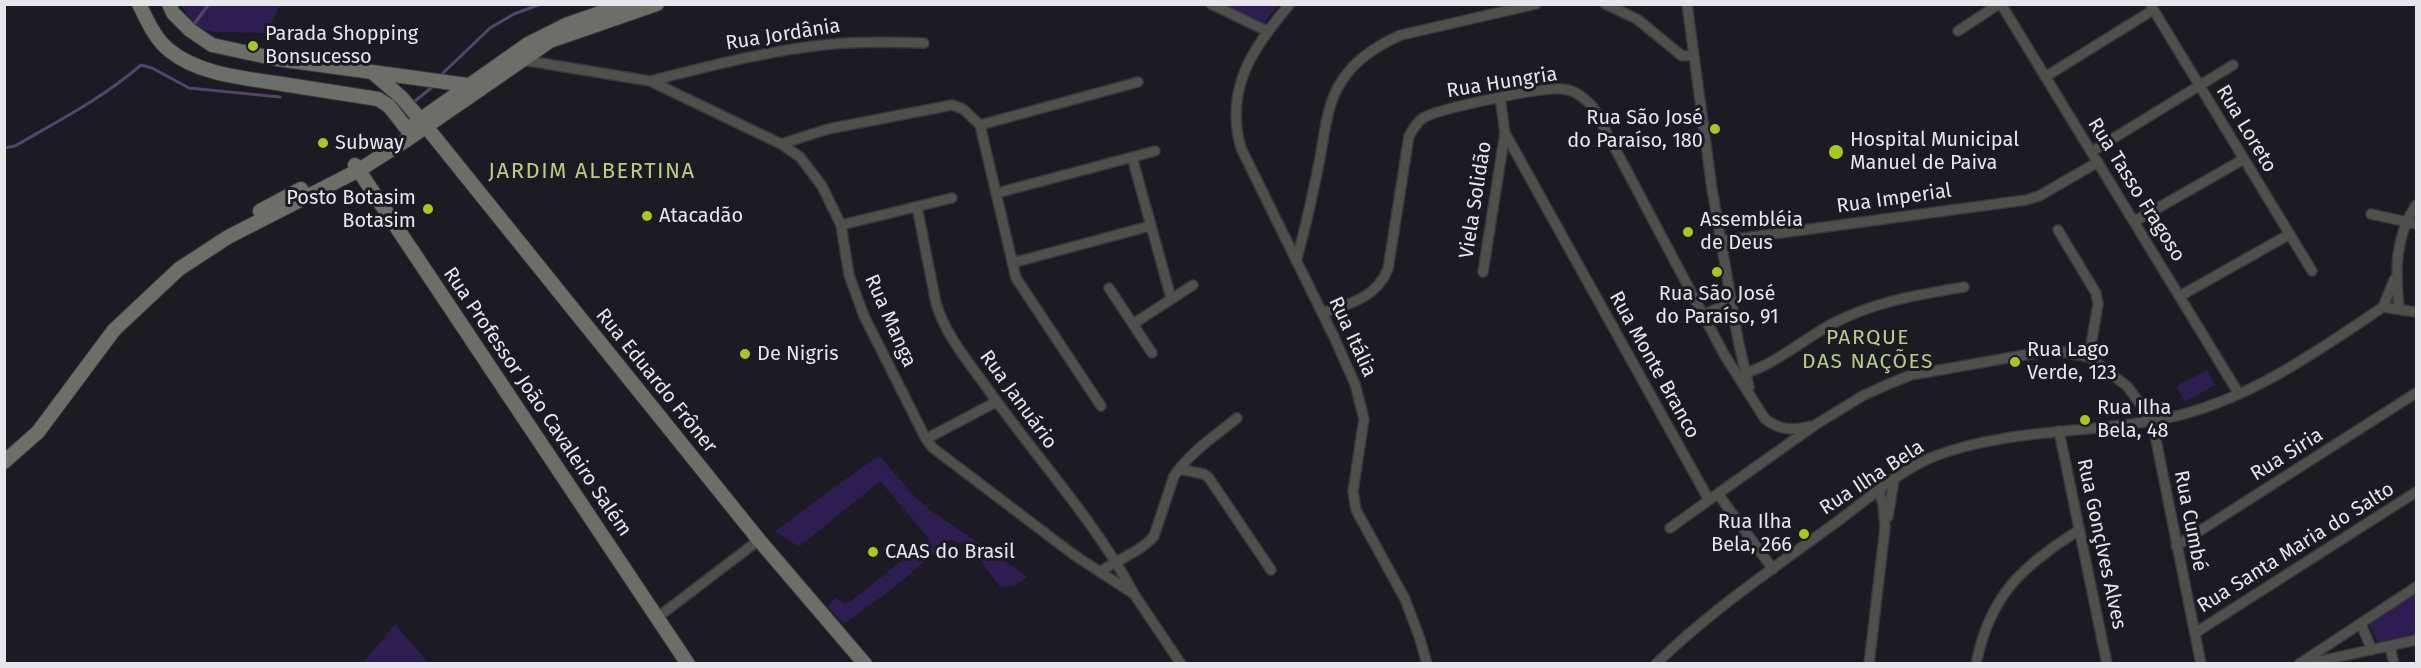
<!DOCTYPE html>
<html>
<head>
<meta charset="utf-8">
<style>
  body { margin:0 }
  #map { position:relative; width:2421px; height:668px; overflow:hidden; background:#1c1a22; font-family:"Fira Sans",sans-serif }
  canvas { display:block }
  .frame { position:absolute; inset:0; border:6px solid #e7e6ec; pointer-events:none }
</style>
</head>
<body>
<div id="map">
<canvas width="2421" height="668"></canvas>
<div class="frame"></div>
</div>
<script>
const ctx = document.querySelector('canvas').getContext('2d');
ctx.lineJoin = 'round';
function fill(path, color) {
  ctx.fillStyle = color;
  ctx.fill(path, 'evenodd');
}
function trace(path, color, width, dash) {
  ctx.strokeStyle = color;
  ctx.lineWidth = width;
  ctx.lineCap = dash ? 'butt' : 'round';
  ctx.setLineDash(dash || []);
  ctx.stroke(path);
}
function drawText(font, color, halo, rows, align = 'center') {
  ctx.font = font + ' "Fira Sans",sans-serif';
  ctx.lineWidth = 6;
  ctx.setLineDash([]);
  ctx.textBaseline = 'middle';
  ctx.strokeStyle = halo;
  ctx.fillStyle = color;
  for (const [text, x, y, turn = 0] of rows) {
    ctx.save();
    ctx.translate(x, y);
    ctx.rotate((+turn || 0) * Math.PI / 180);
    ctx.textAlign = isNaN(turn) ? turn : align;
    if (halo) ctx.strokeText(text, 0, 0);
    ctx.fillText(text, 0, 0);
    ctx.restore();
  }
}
fill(new Path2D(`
  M181 5H280L267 33 214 32 197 28Z
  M1226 5 1278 4V5L1264 23Z
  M2207 370 2215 385 2185 402 2176 386Z
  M879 455 917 499 933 512 1028 577 1016 585 1000 587 970 546 950 540 891 590 844 624 827 606 836 598 844 603 850 602 929 539 880 481 799 547 775 531Z
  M2416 593V635L2379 645 2368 623Z
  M395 624 428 663H363Z`), '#2e1d51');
trace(new Path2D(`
  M194 24 209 4
  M442 74 490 28 514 14 538 5
  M415 101 431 88
  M4 148 15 146C58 121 103 98 141 65L152 68 189 88 280 97`), '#53456a', 3);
const street = new Path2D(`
  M1211 4 1267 31
  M1290 4C1253 47 1224 89 1241 148L1334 337 1355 384 1364 419 1353 491 1356 510 1405 599 1420 639 1427 664
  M1605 4 1637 19 1682 56 1694 55
  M1687 4 1712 189 1738 340 1749 387
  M2001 4 2239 394
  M2150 4 2312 271
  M1958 31 1999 4
  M522 60 650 81 781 144 800 157 822 186 841 225 849 275 864 316 926 439 933 448 1074 555 1134 594 1181 664
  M2045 77 2153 10
  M650 81C710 66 770 50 832 44 862 41 894 42 924 43
  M980 125 1138 82
  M1505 133 1709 500 1815 425 1864 395 1889 384 1911 375 2053 350 2089 357 2127 386 2152 420 2201 664
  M781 144 828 129 952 105 963 109 980 125 1016 278 1101 406
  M2091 152 2233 65
  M1132 157 1171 298
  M997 193 1155 151
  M917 207 936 303C945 334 966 359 985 385 1033 454 1093 518 1133 592
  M2371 214 2416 224
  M2135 221 2244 159
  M841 225 952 198
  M2058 230 2096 293 2098 304 2089 357
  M1721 241 2026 200 2039 196 2098 162
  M1296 261C1306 227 1313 193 1320 158 1325 131 1327 102 1343 79 1357 58 1378 45 1401 35L1536 4
  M1012 263 1150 226
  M1483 272 1505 133 1500 97
  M1109 288 1152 353
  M2180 296 2290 234
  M2383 307 2394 280
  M2399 308C2395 270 2395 237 2416 205
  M1322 313C1350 304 1376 298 1388 269L1409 136C1413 129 1416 123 1423 118 1437 109 1545 86 1562 89 1576 90 1584 98 1593 107L1725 356 1765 419C1780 430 1792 431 1810 426
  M1702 315 1731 303
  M1133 324 1193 285
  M1745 373C1774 365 1803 340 1830 325 1872 302 1917 295 1964 287
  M2059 431 2107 664
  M926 439 996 402
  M1179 469 1204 474 1209 478 1271 570
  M1718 494 1773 569
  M1888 517 1894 480
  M1670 528 1709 500
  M2176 546 2416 393
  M1100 572C1116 560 1142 551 1154 536L1174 476C1190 452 1215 436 1237 418
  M658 617 759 540
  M2361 624 2372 650
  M2195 633 2416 492
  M2390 647 2394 664
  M1656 664C1711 610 1775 567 1838 521 1868 499 1900 470 1935 456 2009 428 2091 434 2167 418 2248 401 2316 352 2383 307L2416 312
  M1869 664 1885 528 1883 504 1879 491
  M1976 664C1990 594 2022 567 2079 530
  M2299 664 2416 587
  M2306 664 2416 640`);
const secondary = new Path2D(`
  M139 4C147 20 155 39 169 50 199 75 245 78 282 84 314 89 346 94 378 99L389 106 407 129
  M169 4 173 13 190 30 212 45 277 59 467 85
  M373 73 401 97 420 119 759 540 865 664
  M407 129 528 44 568 24 626 4
  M355 165 688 664
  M260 211 301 189
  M4 462 38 432 114 330 179 269 228 237 359 170 408 139 550 41 657 4`);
trace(street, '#38373e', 12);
trace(secondary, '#38373e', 16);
trace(street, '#4f504c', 9);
trace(secondary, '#6c6e68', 14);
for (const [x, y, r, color] of [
  [253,46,6,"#a5c822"],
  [1715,129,6,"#a5c822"],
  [323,143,6,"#a5c822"],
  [1836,152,8,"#a5c822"],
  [428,209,6,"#a5c822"],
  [647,216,6,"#a5c822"],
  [1688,232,6,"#a5c822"],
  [1717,272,6,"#a5c822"],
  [745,354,6,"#a5c822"],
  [2015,362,6,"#a5c822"],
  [2085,420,6,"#a5c822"],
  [1804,534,6,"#a5c822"],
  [873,552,6,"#a5c822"]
]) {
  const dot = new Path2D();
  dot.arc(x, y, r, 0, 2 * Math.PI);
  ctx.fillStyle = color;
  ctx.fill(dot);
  trace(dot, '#1c1a22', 2);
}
drawText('20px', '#e7e6ec', '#1c1a22', [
  ["Parada Shopping",265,34],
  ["Bonsucesso",265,57],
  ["Rua São José",1703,118,"right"],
  ["do Paraíso, 180",1703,141,"right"],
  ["Hospital Municipal",1850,140],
  ["Manuel de Paiva",1850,163],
  ["Subway",335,143],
  ["Posto Botasim",416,198,"right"],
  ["Botasim",416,221,"right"],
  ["Atacadão",659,216],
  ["Assembléia",1700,220],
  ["de Deus",1700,243],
  ["Rua São José",1717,294,"center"],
  ["do Paraíso, 91",1717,317,"center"],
  ["Rua Lago",2027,350],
  ["Verde, 123",2027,373],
  ["De Nigris",757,354],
  ["Rua Ilha",2097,408],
  ["Bela, 48",2097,431],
  ["Rua Ilha",1792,522,"right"],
  ["Bela, 266",1792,545,"right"],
  ["CAAS do Brasil",885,552]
], 'left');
drawText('20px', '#e7e6ec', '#1c1a22', [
  ["Rua Jordânia",783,35,-9],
  ["Rua Hungria",1502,83,-9],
  ["Rua Loreto",2246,129,59],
  ["Rua Tasso Fragoso",2136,190,58],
  ["Rua Imperial",1894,199,-8],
  ["Viela Solidão",1476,200,-81],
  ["Rua Manga",890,321,66],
  ["Rua Itália",1352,337,65],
  ["Rua Monte Branco",1654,365,61],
  ["Rua Eduardo Frôner",656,381,51],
  ["Rua Januário",1018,400,54],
  ["Rua Professor João Cavaleiro Salém",537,402,56],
  ["Rua Siria",2287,455,-32],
  ["Rua Ilha Bela",1872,478,-33],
  ["Rua Cumbé",2190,521,79],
  ["Rua Gonçlves Alves",2101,544,78],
  ["Rua Santa Maria do Salto",2296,548,-32]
]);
ctx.letterSpacing = '1.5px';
drawText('21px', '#b8cd83', '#1c1a22', [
  ["PARQUE",1868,338],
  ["DAS NAÇÕES",1868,362]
]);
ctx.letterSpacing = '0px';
ctx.letterSpacing = '1.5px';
drawText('22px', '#b8cd83', '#1c1a22', [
  ["JARDIM ALBERTINA",592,172]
]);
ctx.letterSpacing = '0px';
</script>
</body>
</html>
